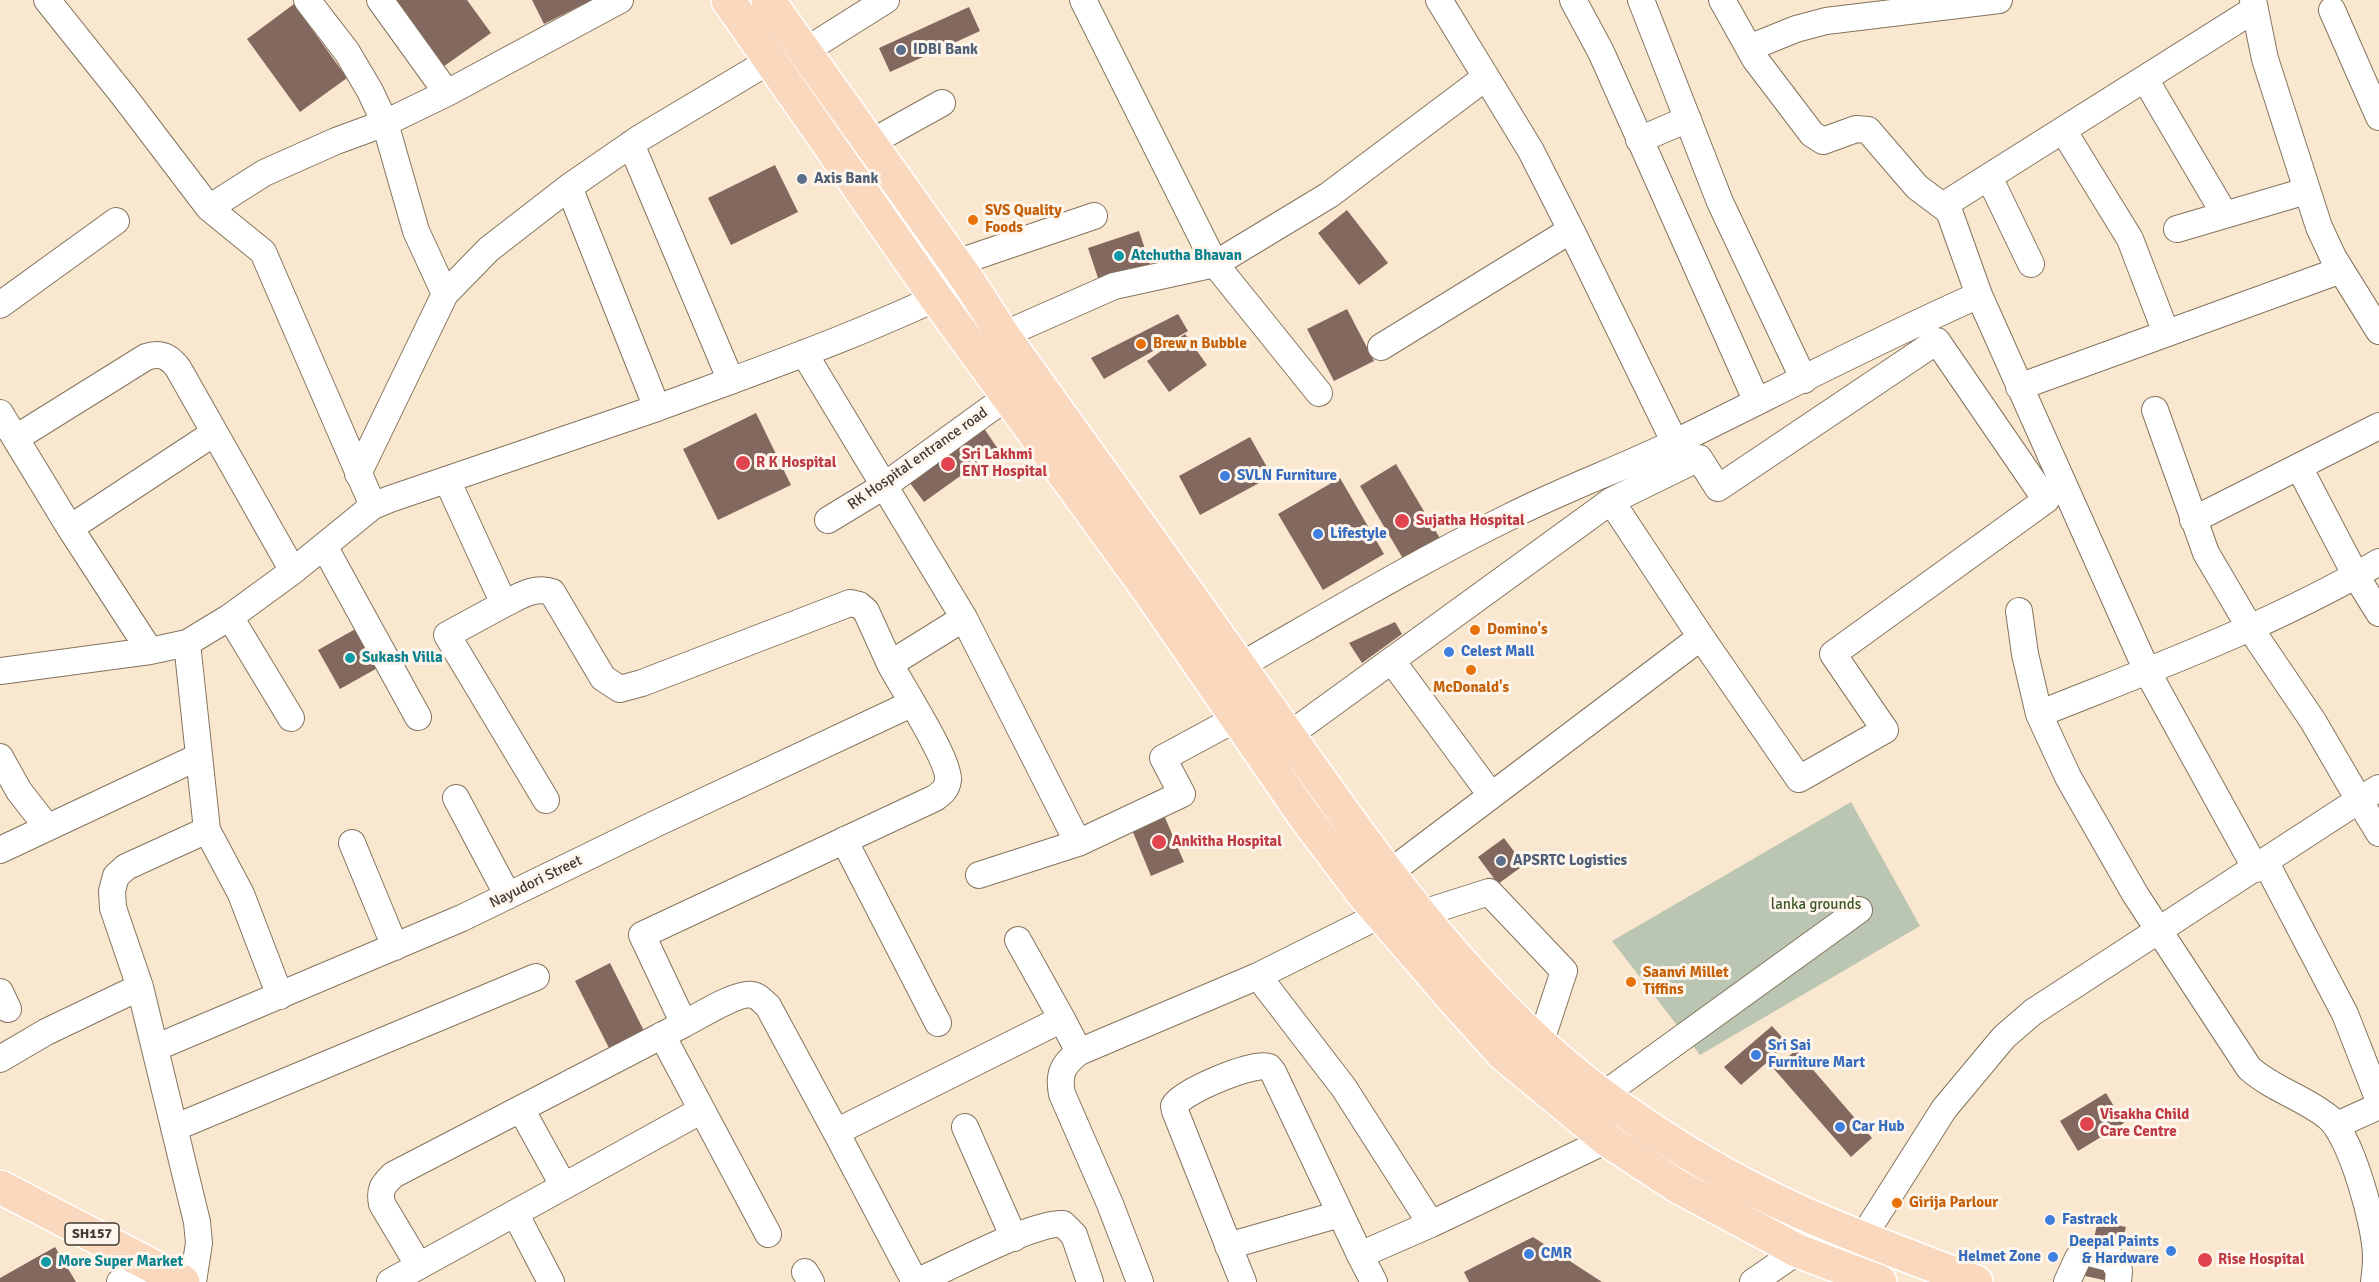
<!DOCTYPE html>
<html>
<head>
<meta charset="utf-8">
<style>
  body { margin:0 }
  canvas { display:block; background:#fae7cf }
</style>
</head>
<body>
<canvas width="2379" height="1282"></canvas>
<script>
const ctx = document.querySelector('canvas').getContext('2d');
ctx.lineJoin = 'round';
function fill(path, color) {
  ctx.fillStyle = color;
  ctx.fill(path, 'evenodd');
}
function trace(path, color, width, dash) {
  ctx.strokeStyle = color;
  ctx.lineWidth = width;
  ctx.lineCap = dash ? 'butt' : 'round';
  ctx.setLineDash(dash || []);
  ctx.stroke(path);
}
function drawText(font, color, halo, rows, align = 'center') {
  ctx.font = font + ' Signika,sans-serif';
  ctx.lineWidth = 6;
  ctx.setLineDash([]);
  ctx.textBaseline = 'middle';
  ctx.strokeStyle = halo;
  ctx.fillStyle = color;
  for (const [text, x, y, turn = 0] of rows) {
    ctx.save();
    ctx.translate(x, y);
    ctx.rotate((+turn || 0) * Math.PI / 180);
    ctx.textAlign = isNaN(turn) ? turn : align;
    if (halo) ctx.strokeText(text, 0, 0);
    ctx.fillText(text, 0, 0);
    ctx.restore();
  }
}
fill(new Path2D(`
  M1851 802 1920 926 1700 1055 1612 941Z`), '#bac6b2');
fill(new Path2D(`
  M390 0H467L491 33 440 69Z
  M532 0H592L544 24Z
  M294 4 347 78 300 112 247 39Z
  M969 7 980 31 890 72 879 48Z
  M775 165 798 212 731 245 708 198Z
  M1347 210 1388 263 1359 285 1318 233Z
  M1139 231 1150 264 1099 281 1088 248Z
  M1347 309 1374 361 1334 381 1307 329Z
  M1178 314 1188 331 1104 379 1091 358Z
  M1185 334 1207 365 1169 392 1147 361Z
  M756 413 791 485 718 520 683 449Z
  M979 421 998 449 924 502 904 475Z
  M1250 437 1272 476 1200 515 1179 476Z
  M1396 464 1441 540 1405 562 1360 486Z
  M1340 478 1384 554 1323 590 1278 514Z
  M1395 622 1402 634 1362 663 1349 643Z
  M359 627 381 666 340 689 318 650Z
  M1160 806 1184 862 1151 876 1128 820Z
  M1504 838 1524 865 1498 884 1478 857Z
  M610 963 644 1031 609 1048 575 981Z
  M1772 1026 1788 1044 1741 1085 1724 1067Z
  M1796 1050 1872 1138 1851 1157 1774 1069Z
  M2106 1093 2124 1123 2078 1151 2060 1121Z
  M2098 1221 2126 1227 2113 1282 2085 1276Z
  M1533 1237 1602 1282H1469L1464 1272Z
  M55 1247 76 1282H0V1278Z`), '#82685e');
const minor = new Path2D(`
  M47 0 123 95 209 208 263 252 373 506
  M307 0 347 52 370 91 385 123 416 231 445 294 358 474
  M380 0 447 93
  M1083 0 1215 264 1319 393
  M1439 0 1486 77
  M1573 0 1601 52 1757 402
  M1641 0 1720 202 1804 380
  M1722 0 1755 59 1812 134 1823 141 1856 129 1868 130 1917 187 1949 211 1979 295
  M2253 0 2265 59 2319 227 2333 257 2379 331
  M2332 10 2379 117
  M1749 48 1796 29 1826 21 1999 0
  M805 51 886 0
  M2145 79 2225 215
  M2063 130 2130 239 2166 333
  M1639 140 1688 119
  M870 143 942 103
  M631 144 731 381
  M1989 177 2031 264
  M1944 205 2255 9
  M209 208 264 173 336 141 385 123 447 93 620 0
  M2177 229 2306 191
  M956 263 1094 216
  M445 294 489 249 569 187
  M0 305 116 221
  M1003 335 1114 286 1215 264 1329 195 1486 77 1531 151 1571 230
  M1381 347 1571 230 1675 443
  M804 353 964 618
  M2019 387 2341 270
  M657 408C762 369 869 332 969 282
  M0 413 70 528 150 651
  M16 438 146 357C160 352 169 356 178 368L293 571
  M2299 467 2356 576 2379 613
  M447 480 504 604C520 596 535 586 552 592L603 678 620 689 642 683 850 603 859 605 866 611 890 664 964 618 1078 843 1182 794 1163 758 1237 718
  M828 520 884 486 1008 396
  M2193 520 2379 426
  M70 528 214 433
  M324 546 418 717
  M504 604 447 635 546 800
  M2019 611 2025 654 2039 714 2068 777 2135 894 2249 1068C2272 1089 2303 1097 2328 1117 2351 1135 2377 1229 2376 1259 2376 1267 2375 1274 2374 1282
  M230 617 291 718
  M187 643 207 830 126 867 116 876 112 891 113 908 140 987 197 1222 199 1243 193 1282
  M1392 661 1491 795
  M890 664C901 685 950 761 948 780 947 789 942 793 935 798L642 935 684 1024C698 1017 738 991 753 995 759 996 763 1002 768 1006L836 1132 1062 1019 1079 1052 1258 976 1344 1088 1431 1224 1360 1255 1374 1282
  M1240 666C1329 615 1417 562 1509 517 1564 489 1623 468 1678 441 1778 392 1877 340 1979 295L2147 671 2256 869
  M0 671 150 651 187 643 230 617 293 571 373 506 390 499 657 408 569 187 640 138 771 60
  M2039 714C2154 668 2272 625 2379 562
  M1289 735 1611 501 1701 637 1799 779 1885 730 1833 654 2046 500 1937 341 1718 488 1699 458 1611 501
  M0 757 19 791 47 827
  M2379 788 2359 800 2379 833
  M456 798 508 896
  M207 830 241 894 280 996
  M844 840 938 1023
  M352 843 395 947
  M0 850 198 757
  M2266 863 2345 1014 2379 1101
  M1389 873 1701 637
  M979 875 1078 843
  M1420 914 1489 892 1564 971 1540 1044
  M1018 940 1062 1019
  M1258 976 1382 914
  M0 992 8 1009
  M662 1035 768 1234
  M155 1048 462 918 653 825 911 704
  M1079 1052C1063 1064 1058 1074 1062 1094L1110 1204 1140 1282
  M0 1059 46 1032 140 987
  M1603 1095 1859 910
  M521 1109 563 1185
  M2337 1125 2379 1106
  M965 1127 1014 1238
  M174 1128 536 977
  M836 1132 915 1282
  M515 1213 551 1282
  M1431 1224 1607 1140
  M1863 1237 1944 1109 2004 1037 2033 1012 2359 800 2313 721 2250 628 2206 553 2155 410
  M1228 1246 1340 1214
  M419 1266 702 1110
  M805 1272 811 1282
  M120 1282 152 1265
  M390 1282 419 1266 382 1204C379 1189 383 1185 393 1175L684 1024
  M916 1282C947 1269 1035 1221 1063 1224L1074 1235 1090 1282
  M1243 1282 1175 1111 1174 1106C1181 1092 1254 1061 1269 1067L1273 1072 1360 1255
  M1753 1282 1798 1251
  M2067 1282 2078 1258 2085 1252 2112 1259 2119 1271 2118 1282`);
const major = new Path2D(`
  M728 0 936 298 1147 588 1305 817 1364 895 1457 1003 1503 1054 1607 1140 1677 1186 1798 1251 1880 1282
  M768 0 969 282 1003 335C1091 458 1180 581 1267 705 1367 845 1463 991 1602 1095 1663 1140 1731 1181 1800 1212 1858 1238 1917 1259 1976 1282
  M0 1187 183 1282`);
trace(minor, '#84745e', 28);
trace(major, '#fff', 36);
trace(minor, '#fff', 26);
trace(major, '#f9d8be', 33);
for (const [x, y, r, color] of [
  [901,50,6,"#5c6f8a"],
  [802,179,6,"#5c6f8a"],
  [973,220,6,"#e8710a"],
  [1119,256,6,"#0f9aa8"],
  [1141,344,6,"#e8710a"],
  [743,463,8,"#e0444e"],
  [948,464,8,"#e0444e"],
  [1225,476,6,"#3f7fe0"],
  [1402,521,8,"#e0444e"],
  [1318,534,6,"#3f7fe0"],
  [1475,630,6,"#e8710a"],
  [1449,652,6,"#3f7fe0"],
  [350,658,6,"#0f9aa8"],
  [1471,670,6,"#e8710a"],
  [1159,842,8,"#e0444e"],
  [1501,861,6,"#5c6f8a"],
  [1631,982,6,"#e8710a"],
  [1756,1055,6,"#3f7fe0"],
  [2087,1124,8,"#e0444e"],
  [1840,1127,6,"#3f7fe0"],
  [1897,1203,6,"#e8710a"],
  [2050,1220,6,"#3f7fe0"],
  [2171,1251,6,"#3f7fe0"],
  [1529,1254,6,"#3f7fe0"],
  [2053,1257,6,"#3f7fe0"],
  [2205,1260,8,"#e0444e"],
  [46,1262,6,"#0f9aa8"]
]) {
  const dot = new Path2D();
  dot.arc(x, y, r, 0, 2 * Math.PI);
  ctx.fillStyle = color;
  ctx.fill(dot);
  trace(dot, '#fef6ed', 2);
}
for (const [x, y, w] of [
  [92,1234,54]
]) {
  const box = new Path2D();
  box.roundRect(x - w / 2, y - 11, w, 22, 4.5);
  ctx.fillStyle = '#fef6ed';
  ctx.fill(box);
  trace(box, '#413a31', 1.5);
}
drawText('bold 14px', '#413a31', null, [
  ["SH157",92,1234]
]);
drawText('bold 15px', '#4e5e75', '#fef6ed', [
  ["IDBI Bank",913,50],
  ["Axis Bank",814,179],
  ["APSRTC Logistics",1513,861]
], 'left');
drawText('bold 15px', '#c56008', '#fef6ed', [
  ["SVS Quality",985,211],
  ["Foods",985,228],
  ["Brew n Bubble",1153,344],
  ["Domino's",1487,630],
  ["McDonald's",1471,688,"center"],
  ["Saanvi Millet",1643,973],
  ["Tiffins",1643,990],
  ["Girija Parlour",1909,1203]
], 'left');
drawText('bold 15px', '#0d838f', '#fef6ed', [
  ["Atchutha Bhavan",1131,256],
  ["Sukash Villa",362,658],
  ["More Super Market",58,1262]
], 'left');
drawText('bold 15px', '#be3a42', '#fef6ed', [
  ["Sri Lakhmi",962,455],
  ["ENT Hospital",962,472],
  ["R K Hospital",756,463],
  ["Sujatha Hospital",1416,521],
  ["Ankitha Hospital",1172,842],
  ["Visakha Child",2100,1115],
  ["Care Centre",2100,1132],
  ["Rise Hospital",2218,1260]
], 'left');
drawText('15px', '#413a31', '#fef6ed', [
  ["RK Hospital entrance road",918,459,-35],
  ["Nayudori Street",536,882,-26]
]);
drawText('bold 15px', '#366cbe', '#fef6ed', [
  ["SVLN Furniture",1237,476],
  ["Lifestyle",1330,534],
  ["Celest Mall",1461,652],
  ["Sri Sai",1768,1046],
  ["Furniture Mart",1768,1063],
  ["Car Hub",1852,1127],
  ["Fastrack",2062,1220],
  ["Deepal Paints",2159,1242,"right"],
  ["& Hardware",2159,1259,"right"],
  ["CMR",1541,1254],
  ["Helmet Zone",2041,1257,"right"]
], 'left');
drawText('15px', '#3d5527', '#fef6ed', [
  ["lanka grounds",1816,905]
]);
</script>
</body>
</html>
